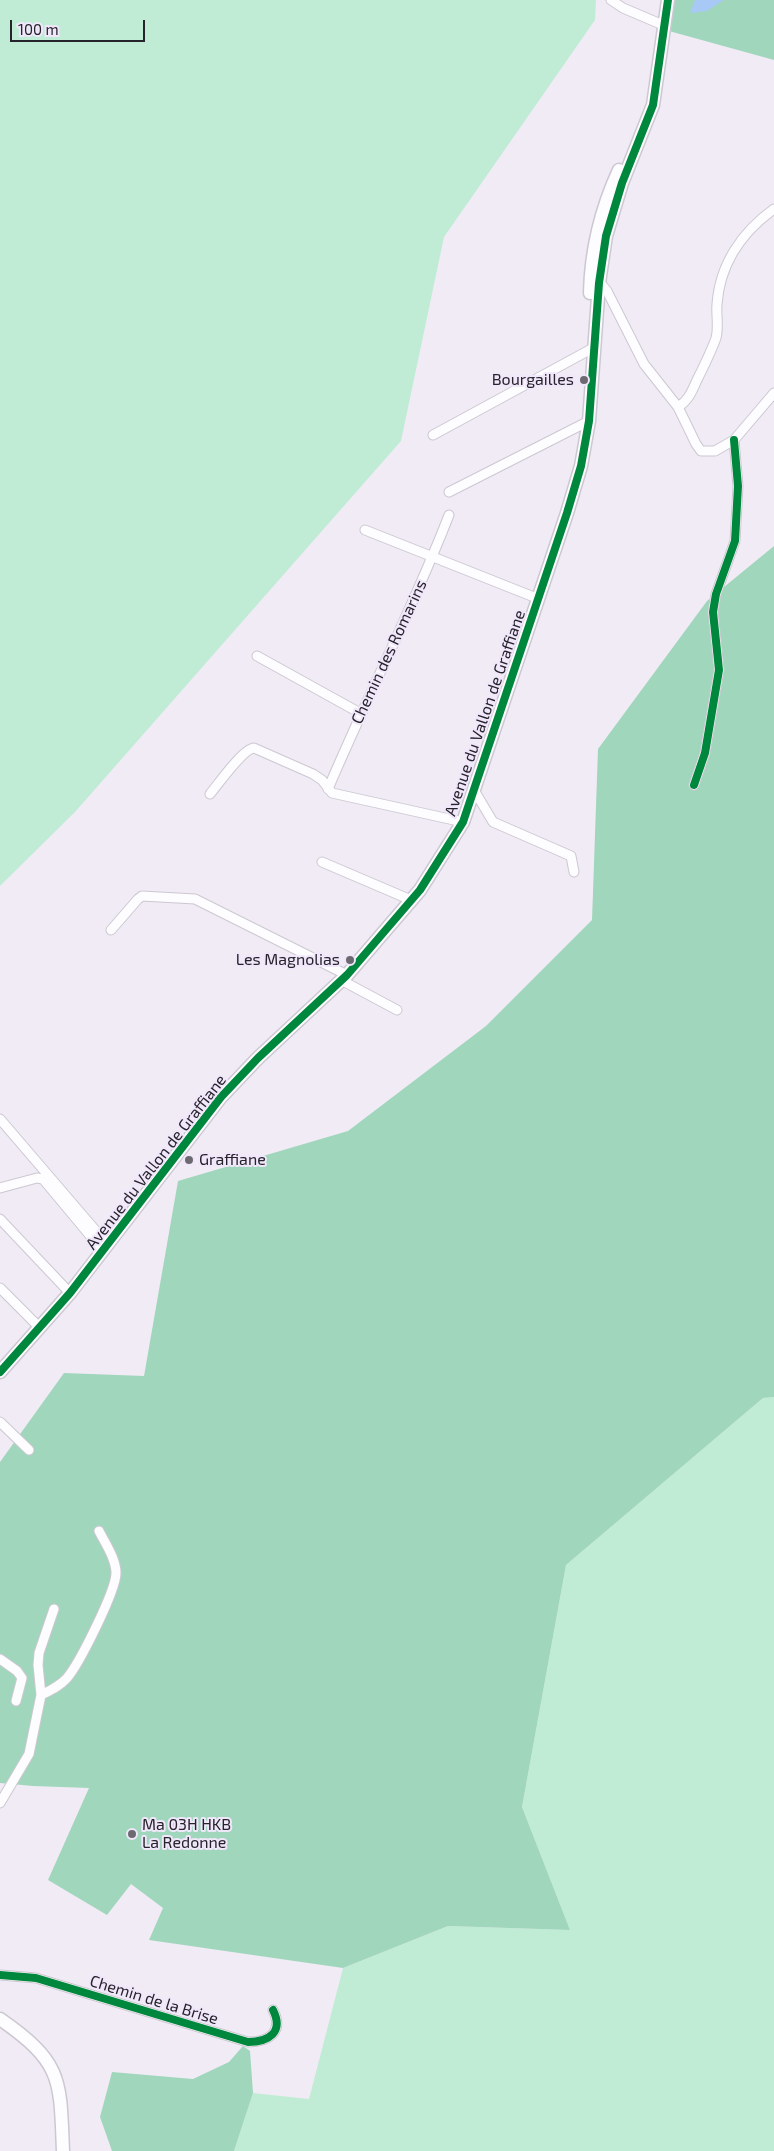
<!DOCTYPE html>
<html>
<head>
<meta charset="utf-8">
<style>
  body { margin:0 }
  #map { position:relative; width:774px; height:2151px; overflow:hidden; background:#f1ebf6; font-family:"Exo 2",sans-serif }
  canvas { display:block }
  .scale { position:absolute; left:10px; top:20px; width:135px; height:22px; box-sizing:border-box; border:2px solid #26232a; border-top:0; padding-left:6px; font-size:15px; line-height:18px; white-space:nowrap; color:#26232a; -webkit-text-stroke:4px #f0e7fb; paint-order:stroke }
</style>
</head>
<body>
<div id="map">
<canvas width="774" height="2151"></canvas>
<div class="scale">100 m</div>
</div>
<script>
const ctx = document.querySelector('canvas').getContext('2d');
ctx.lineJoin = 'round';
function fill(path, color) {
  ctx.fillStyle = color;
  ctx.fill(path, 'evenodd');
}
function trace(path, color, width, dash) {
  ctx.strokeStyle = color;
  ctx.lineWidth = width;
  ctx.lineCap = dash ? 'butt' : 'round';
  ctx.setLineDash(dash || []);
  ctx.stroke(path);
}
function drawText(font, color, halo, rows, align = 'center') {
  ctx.font = font + ' "Exo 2",sans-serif';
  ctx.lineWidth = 4;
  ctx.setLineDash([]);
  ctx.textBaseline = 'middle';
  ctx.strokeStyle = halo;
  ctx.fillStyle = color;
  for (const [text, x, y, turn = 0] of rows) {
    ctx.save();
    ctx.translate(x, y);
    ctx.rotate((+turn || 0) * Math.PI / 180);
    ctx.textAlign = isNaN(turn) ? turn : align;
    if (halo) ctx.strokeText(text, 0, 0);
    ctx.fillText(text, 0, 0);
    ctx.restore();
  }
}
fill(new Path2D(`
  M0 0H596L595 20 444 237 401 441 75 812 0 886Z
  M774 1397V2151H234L253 2093 309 2099 343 1968 448 1926 570 1930 522 1807 566 1565 763 1398Z`), '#c0ecd6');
fill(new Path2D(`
  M675 0H774V60L669 31Z
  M774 546V1397L763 1398 566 1565 522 1807 570 1930 448 1926 343 1968 149 1940 163 1908 131 1884 107 1915 48 1880 89 1788 33 1786 0 1783V1462L64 1373 144 1376 178 1181 348 1131 486 1026 592 920 598 749 707 601Z
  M243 2046 250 2051 253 2093 234 2151H112L100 2117 112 2072 193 2079 229 2062Z`), '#a0d6bc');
fill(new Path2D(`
  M695 0H724L707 11 690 13Z`), '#a8c8f5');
const street = new Path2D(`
  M611 0 623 8 663 25
  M596 282 602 285 607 291 644 364 678 407 696 444 701 451H715L734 440 774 393
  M678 407C689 400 692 391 697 380 704 366 711 352 716 338 719 327 716 315 717 304 720 264 742 232 774 209
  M433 435 595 347
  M449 492 589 421
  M365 530 539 599
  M257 656 360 713
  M694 785 705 753 719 670 713 612 716 594 735 541 738 486 734 440
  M328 789C367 697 413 608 449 515
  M474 790 493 822 571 856 574 872
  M210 794C219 783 243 749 254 748L313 774 322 780 332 793 463 822
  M322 862 411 900
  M111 930 138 899 142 896 195 899 347 975
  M341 980 397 1010
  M0 1119 108 1245
  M0 1188 37 1178 43 1179 103 1251
  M0 1219 70 1293
  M0 1288 40 1328
  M0 1422 29 1450
  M0 1659 17 1671 22 1678 16 1701
  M41 1695C51 1690 60 1686 67 1678 79 1664 116 1591 116 1573 116 1559 105 1543 99 1531
  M0 1803 29 1754 41 1695 38 1665 39 1653 54 1609
  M0 1975 36 1978 248 2042C269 2042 284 2032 273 2010`);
const secondary = new Path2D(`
  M590 293C591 250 601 209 619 170
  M0 1372 70 1293 221 1097 258 1058 347 975 420 890 463 822 567 513 581 466 589 421 599 283 606 236 622 183 653 105 668 0
  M0 2019C63 2063 60 2079 63 2151`);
trace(street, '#ccc8d1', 11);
trace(secondary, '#ccc8d1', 15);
trace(street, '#fdfcfe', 9);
trace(secondary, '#fdfcfe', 12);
trace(new Path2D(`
  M694 785 705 753 719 670 713 612 716 594 735 541 738 486 734 440
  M0 1372 70 1293 221 1097 258 1058 347 975 420 890 463 822 567 513 581 466 589 421 599 283 606 236 622 183 653 105 668 0
  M0 1975 36 1978 248 2042C269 2042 284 2032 273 2010`), '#00873e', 8);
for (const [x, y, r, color] of [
  [584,380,5,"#6d6971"],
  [350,960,5,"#6d6971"],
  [189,1160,5,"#6d6971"],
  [132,1834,5,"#6d6971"]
]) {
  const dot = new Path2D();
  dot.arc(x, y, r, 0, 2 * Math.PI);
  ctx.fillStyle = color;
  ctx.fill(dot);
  trace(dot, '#f0e7fb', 2);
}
drawText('16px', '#26232a', '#f0e7fb', [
  ["Bourgailles",574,380],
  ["Les Magnolias",340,960],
  ["Graffiane",199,1160,"left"],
  ["Ma 03H HKB",142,1825,"left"],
  ["La Redonne",142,1843,"left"]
], 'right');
drawText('16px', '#26232a', '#f0e7fb', [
  ["Chemin des Romarins",389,652,-65],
  ["Avenue du Vallon de Graffiane",485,713,-71],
  ["Avenue du Vallon de Graffiane",156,1162,-52],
  ["Chemin de la Brise",154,2000,17]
]);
</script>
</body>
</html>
